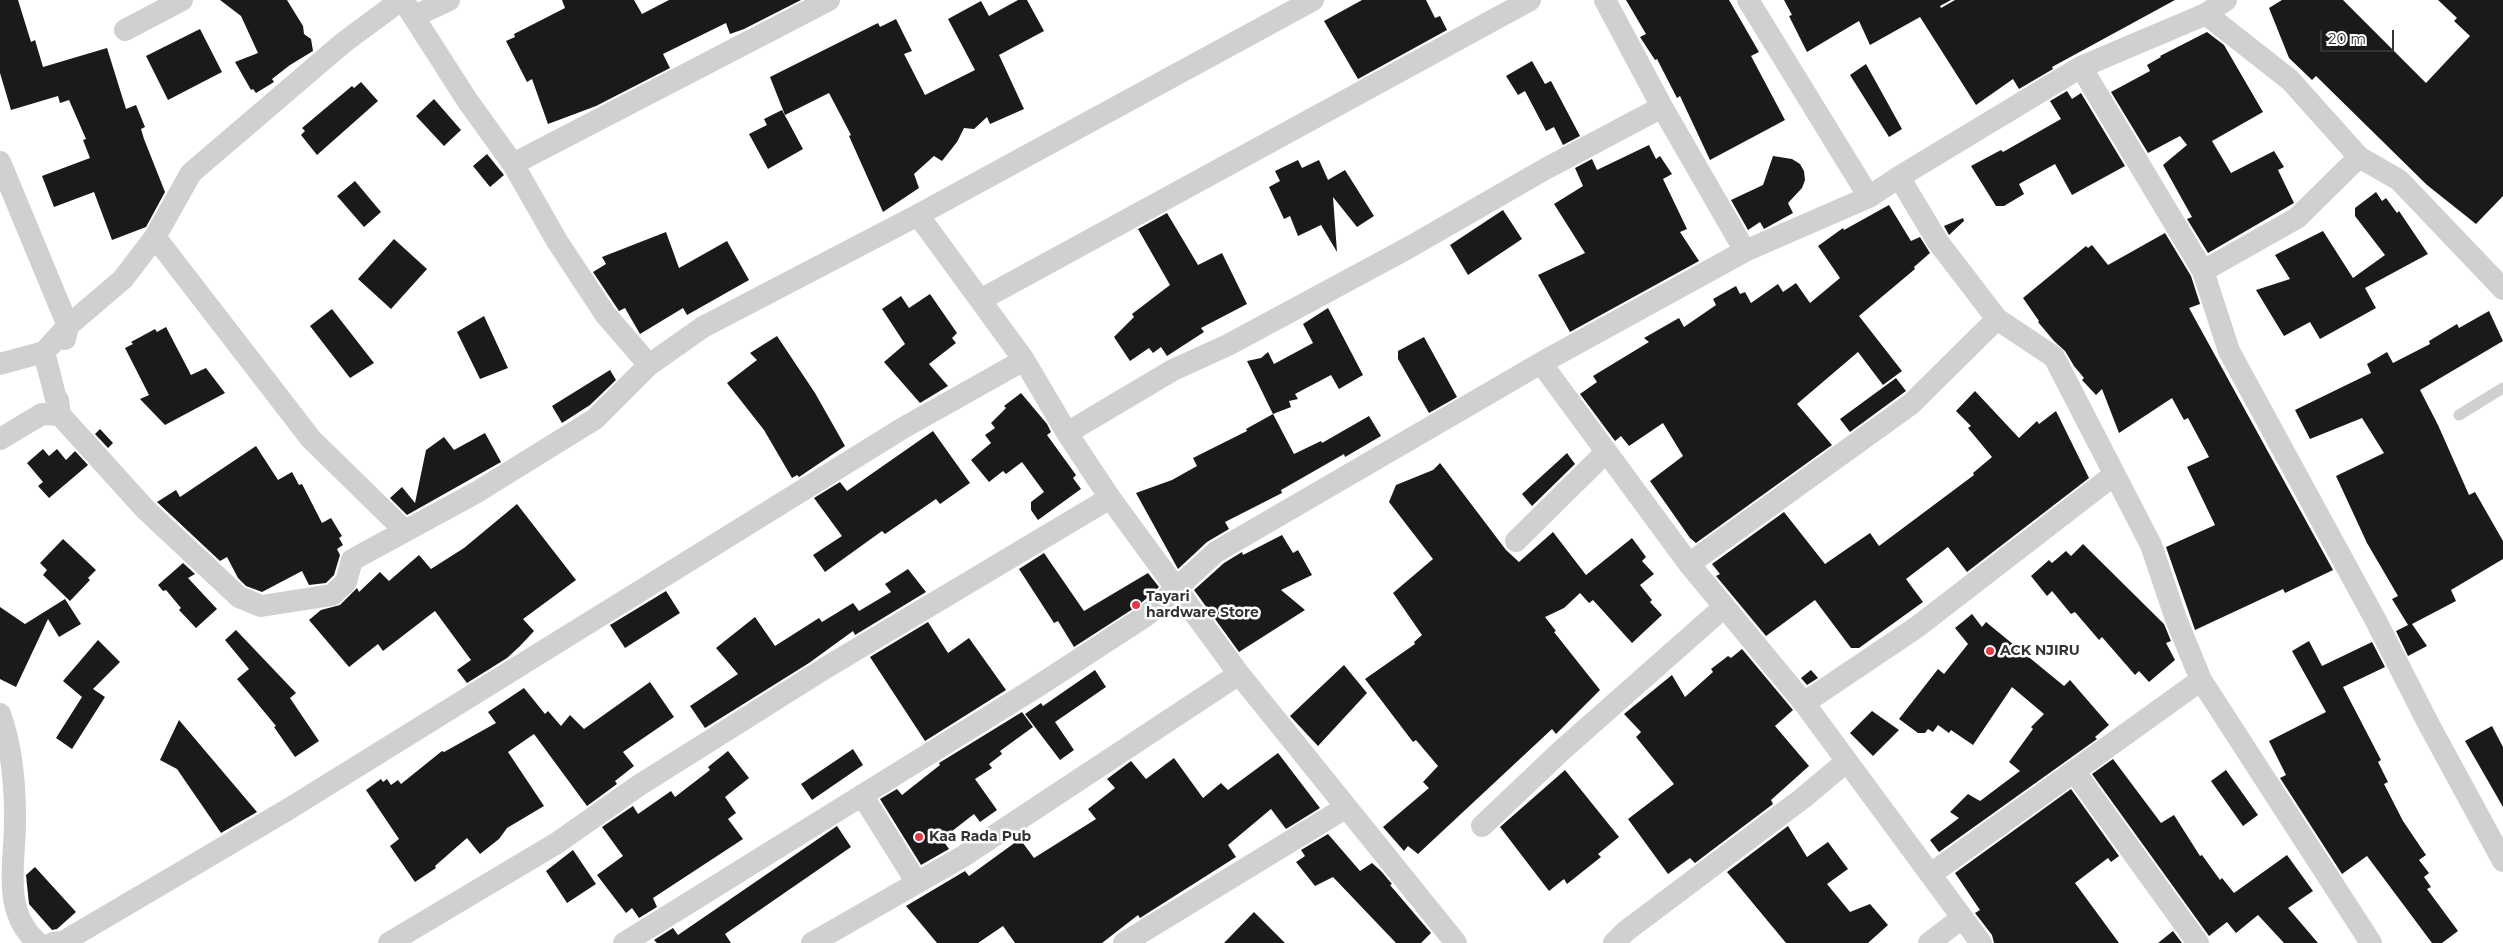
<!DOCTYPE html>
<html>
<head>
<meta charset="utf-8">
<style>
  body { margin:0 }
  #map { position:relative; width:2503px; height:943px; overflow:hidden; background:#fff; font-family:Montserrat,sans-serif }
  canvas { display:block }
  .scale { position:absolute; left:2320px; top:30px; width:74px; height:22px; box-sizing:border-box; border:2px solid #333; border-top:0; padding-left:6px; font-size:15px; line-height:18px; white-space:nowrap; color:#333; -webkit-text-stroke:4px #fff; paint-order:stroke }
</style>
</head>
<body>
<div id="map">
<canvas width="2503" height="943"></canvas>
<div class="scale">20 m</div>
</div>
<script>
const ctx = document.querySelector('canvas').getContext('2d');
ctx.lineJoin = 'round';
function fill(path, color) {
  ctx.fillStyle = color;
  ctx.fill(path, 'evenodd');
}
function trace(path, color, width, dash) {
  ctx.strokeStyle = color;
  ctx.lineWidth = width;
  ctx.lineCap = dash ? 'butt' : 'round';
  ctx.setLineDash(dash || []);
  ctx.stroke(path);
}
function drawText(font, color, halo, rows, align = 'center') {
  ctx.font = font + ' Montserrat,sans-serif';
  ctx.lineWidth = 5;
  ctx.setLineDash([]);
  ctx.textBaseline = 'middle';
  ctx.strokeStyle = halo;
  ctx.fillStyle = color;
  for (const [text, x, y, turn = 0] of rows) {
    ctx.save();
    ctx.translate(x, y);
    ctx.rotate((+turn || 0) * Math.PI / 180);
    ctx.textAlign = isNaN(turn) ? turn : align;
    if (halo) ctx.strokeText(text, 0, 0);
    ctx.fillText(text, 0, 0);
    ctx.restore();
  }
}
fill(new Path2D(`
  M0 0H18L31 42 35 40 43 67 107 48 126 109 136 105 145 127 141 129 144 139 165 192 146 227 112 240 94 192 54 207 42 176 90 158 83 140 86 139 69 100 60 103 58 96 11 110 0 73Z
  M220 0H287L303 26 304 34 311 39 313 51 290 65 272 79 274 82 256 93 253 89 251 90 235 62 258 53 241 16Z
  M562 0H634L642 14 669 0H801L744 29 730 34 726 23 663 54 670 68 596 106 548 124 532 79 527 82 506 41 515 37 514 34 565 8Z
  M1018 0H1027L1044 31 999 55 1024 109 990 124 987 117 974 129 964 128 957 142 942 161 934 156 914 174 919 188 883 212 849 136 851 135 829 93 785 115 770 77 878 23 880 27 896 19 912 51 904 54 925 95 975 70 948 19 981 1 989 16Z
  M1362 0H1426L1435 18 1440 16 1447 30 1358 79 1324 21Z
  M1626 0H1729L1759 52 1751 56 1785 120 1710 160 1680 96 1677 98 1657 59 1655 60 1640 37 1646 34Z
  M1784 0H1951L1940 6 1941 8 1955 0H2175L2052 67 2053 69 2019 89 2013 79 1976 105 1920 17 1870 45 1859 21 1807 52 1789 16 1792 15Z
  M2282 0H2343L2426 83 2470 36 2454 21 2457 18 2438 0H2503V196L2476 224 2427 185 2316 76 2312 80 2289 58 2269 8Z
  M200 29 222 72 168 100 146 56Z
  M2207 32 2224 45 2263 112 2212 141 2231 173 2274 151 2284 167 2278 170 2294 203 2208 253 2187 219 2192 217 2163 165 2187 145 2180 136 2148 153 2111 92 2150 71 2147 65 2161 57 2160 56Z
  M1532 61 1545 84 1551 81 1580 136 1563 145 1554 127 1546 131 1525 91 1518 95 1506 76Z
  M1866 64 1902 129 1889 137 1850 75Z
  M361 82 378 101 317 155 301 135 305 131 302 128 352 86 354 88Z
  M2067 91 2072 99 2081 93 2125 166 2072 195 2055 164 2019 184 2024 194 2004 206H1996L1971 166 2001 150 2003 152 2061 119 2050 101Z
  M434 99 461 130 444 146 416 116Z
  M782 110 803 149 768 169 749 134 767 125 764 119Z
  M1649 145 1656 159 1660 156 1672 174 1663 179 1687 229 1680 232 1699 261 1570 332 1538 275 1585 253 1554 204 1583 186 1575 168 1592 159 1597 170Z
  M487 154 504 175 490 187 473 166Z
  M1773 156 1792 159 1800 164 1804 171 1805 180 1802 188 1788 203 1793 213 1764 229 1760 222 1748 230 1731 200 1763 185Z
  M1298 160 1302 168 1319 160 1328 180 1345 170 1374 216 1357 227 1333 197 1337 252 1321 225 1298 236 1290 216 1284 219 1269 187 1280 181 1275 171Z
  M355 181 381 212 364 227 337 196Z
  M2376 192 2382 201 2386 198 2397 213 2399 211 2428 254 2365 288 2376 308 2320 339 2310 322 2284 336 2256 290 2290 279 2275 255 2323 231 2353 278 2385 255 2355 216V208Z
  M1889 205 1911 241 1920 237 1930 253 1914 267 1915 269 1859 316 1902 371 1883 385 1858 352 1797 404 1832 445 1696 543 1690 538 1650 481 1683 456 1663 423 1629 446 1621 436 1615 441 1580 394 1597 382 1593 376 1649 342 1644 338 1679 318 1684 327 1716 305 1713 299 1736 286 1740 294 1745 292 1751 303 1778 284 1783 292 1796 283 1810 303 1840 278 1818 246 1843 228 1844 230Z
  M1503 210 1522 239 1468 275 1450 245Z
  M1167 213 1198 265 1222 253 1247 304 1201 328 1204 332 1167 356 1161 347 1153 353 1149 348 1130 361 1114 337 1134 317 1132 314 1170 285 1138 229Z
  M1963 218 1964 221 1949 235 1944 226Z
  M666 232 679 268 727 241 749 280 687 315 683 308 640 334 625 308 619 311 593 272 606 264 602 257Z
  M2165 233 2191 276 2200 304 2189 308 2333 570 2285 593 2283 589 2195 630 2166 547 2215 525 2187 467 2209 457 2188 418 2184 420 2172 398 2119 433 2102 389 2096 395 2082 380 2084 378 2074 366 2065 351 2054 341 2038 322 2039 321 2023 298 2086 246 2088 248 2092 245 2108 265Z
  M394 239 427 269 391 309 358 279Z
  M930 294 957 333 952 338 956 343 929 364 948 386 920 403 884 362 905 344 882 309 901 296 909 308Z
  M1328 308 1363 375 1339 389 1331 375 1295 394 1298 399 1289 401 1291 407 1273 414 1247 361 1261 358 1268 352 1274 364 1313 343 1303 324Z
  M332 309 374 363 350 378 310 326Z
  M2489 311 2503 341 2420 390 2438 425 2469 495 2475 492 2503 541V559L2451 590 2456 601 2412 624 2427 646 2408 656 2396 631 2408 625 2392 599 2398 596 2367 543 2336 476 2384 453 2362 418 2310 439 2295 410 2371 373 2367 364 2387 352 2393 363 2430 344 2429 341 2457 324 2459 328Z
  M484 316 508 368 480 379 457 332Z
  M166 327 191 375 206 368 225 393 165 425 140 399 149 395 125 348 133 344 131 342 155 329 157 332Z
  M777 336 815 393 845 446 799 477 797 475 792 478 764 430 727 383 757 360 750 353Z
  M1424 337 1457 397 1429 413 1398 359V351Z
  M610 370 616 380 590 405 562 423 552 406Z
  M1896 378 1906 391 1850 432 1840 419Z
  M1975 391 2019 438 2037 421 2039 424 2056 411 2089 478 1967 572 1948 547 1906 579 1923 602 1859 648H1851L1815 600 1766 636 1716 576 1720 574 1712 564 1784 512 1825 564 1870 533 1879 546 1974 475 1973 473 1992 457 1968 428 1971 426 1956 411Z
  M1021 393 1047 424 1051 432 1047 435 1076 475 1073 478 1081 489 1038 520 1031 510V502L1044 492 1022 462 1006 474 1003 471 989 482 971 460 991 443 985 435 995 428 991 423 1006 408 1004 406Z
  M1273 414 1294 454 1321 441 1322 443 1369 416 1381 436 1345 457 1344 454 1281 490 1282 493 1225 522 1229 529 1207 542 1178 569 1136 493 1172 480 1197 466 1193 458 1247 431 1246 429Z
  M100 429 113 443 108 448 95 434Z
  M933 431 970 483 940 504 936 499 885 534 882 531 825 572 813 555 842 536 814 498 840 482 847 491Z
  M485 433 501 462 407 515 390 498 402 487 415 503 426 450 444 437 454 450Z
  M256 446 278 480 292 472 299 485 302 484 322 523 331 518 342 536 339 538 343 545 337 549 340 555 334 575 326 583 309 585 302 571 262 592 246 586 238 578 227 557 220 561 157 502 176 490 180 497Z
  M43 449 49 456 57 449 66 460 75 451 88 465 49 498 38 486 43 482 27 463Z
  M1567 453 1575 464 1532 506 1522 494Z
  M1440 463 1506 550 1519 562 1553 532 1586 575 1632 538 1646 557 1642 561 1654 574 1640 585 1652 600 1650 602 1662 615 1632 643 1593 600 1589 603 1580 593 1564 608 1545 617 1556 631 1554 632 1600 690 1556 734 1552 729 1418 854 1408 846 1404 851 1383 827 1429 788 1423 782 1438 766 1416 740 1413 742 1365 679 1415 644 1414 642 1422 635 1393 593 1433 559 1389 502 1396 485 1433 470Z
  M517 504 576 580 523 619 534 631 520 646 507 658 467 683 457 670 471 660 435 611 383 651 378 644 349 667 309 620 321 610 340 605 357 588 359 592 380 572 389 581 419 555 431 569 464 548Z
  M1282 535 1293 553 1298 550 1312 575 1281 590 1305 610 1239 652 1194 590 1224 563 1242 552 1243 555Z
  M63 539 96 570 88 578 90 580 70 601 43 575 47 570 40 563Z
  M2083 544 2164 624 2171 641 2166 643 2175 660 2149 682 2139 671 2135 675 2102 637 2099 640 2075 612 2071 614 2052 591 2047 596 2031 576 2049 560 2052 563 2066 551 2071 556Z
  M1044 553 1084 611 1148 573 1159 587 1139 605 1074 647 1058 621 1054 623 1019 569Z
  M183 563 195 574 188 578 217 609 196 628 179 610 181 608 166 590 163 591 158 585Z
  M908 569 926 592 855 635 853 631 809 663 705 728 690 706 738 674 716 648 755 617 775 646 819 618 822 622 853 603 859 611 891 592 885 584Z
  M666 591 680 613 625 648 610 625Z
  M65 599 81 624 59 637 48 619 16 687 0 679V607L25 624Z
  M1972 614 1982 627 1986 622 2064 686 2070 680 2109 725 2095 737 2097 739 1939 852 1930 840 1959 818 1950 812 1968 794 1980 801 2020 771 2009 762 2033 729 2031 727 2044 714 2012 687 1973 745 1951 730 1949 733 1938 725 1933 732 1928 729 1925 733H1918L1899 719 1938 669 1944 674 1968 644 1955 628Z
  M928 622 948 653 969 638 1006 690 925 741 870 657Z
  M236 630 296 693 290 698 319 741 295 757 274 727 276 726 237 679 249 669 225 640Z
  M98 640 120 662 93 689 105 697 72 749 56 738 82 697 63 681Z
  M2309 641 2322 666 2372 642 2385 667 2343 687 2381 760 2378 762 2388 782 2384 784 2403 821 2426 855 2419 860 2429 873 2424 877 2431 887 2427 889 2458 931 2442 943H2432L2367 856 2342 874 2280 778 2286 775 2269 741 2326 712 2292 651Z
  M1742 649 1793 710 1775 726 1809 766 1771 800 1773 804 1695 863 1690 858 1668 874 1628 819 1674 784 1636 737 1641 732 1624 714 1672 675 1685 697 1713 672 1711 669 1728 656 1731 658Z
  M1344 665 1367 693 1318 746 1290 716Z
  M1095 670 1106 687 1055 722 1074 750 1060 760 1025 714 1041 703 1043 706Z
  M1811 670 1818 678 1807 685 1801 678Z
  M650 682 674 717 623 752 634 766 615 781 617 784 587 806 534 734 508 752 544 806 507 828 499 839 480 854 467 838 435 866 436 868 415 882 390 846 399 839 366 790 381 779 383 782 387 779 391 785 398 780 401 784 442 751 444 752 496 723 488 712 524 688 545 714 548 711 561 726 570 715 584 729Z
  M1872 711 1899 730 1873 756 1850 733Z
  M1022 712 1033 727 1000 751 1002 754 989 764 992 768 975 779 997 810 980 822 974 814 942 839 949 849 921 865 880 799 897 789 902 795 940 765 939 763Z
  M179 720 257 812 221 833 177 769 160 760Z
  M2492 726 2503 747V807L2465 741Z
  M853 749 863 765 812 800 801 784Z
  M728 751 749 778 725 797 736 813 728 819 743 839 653 898 657 907 639 918 632 908 626 913 597 875 623 856 602 827 633 806 638 814 671 791 675 797 710 770 708 767Z
  M1278 753 1320 808 1286 829 1271 809 1228 845 1236 857 1140 918 1138 915 1102 943H1015L1003 926 978 943H937L906 906 965 871 969 876 1020 839 1034 858 1096 819 1088 809 1115 788 1107 779 1131 761 1146 779 1174 758 1203 798 1221 783 1228 790Z
  M2113 759 2161 823 2174 815 2200 856 2202 855 2220 880 2222 878 2234 893 2287 855 2313 891 2288 908 2318 943H2284L2258 915 2236 933 2227 922 2209 936 2092 774Z
  M1565 770 1619 837 1598 854 1601 857 1567 884 1564 879 1549 891 1500 827Z
  M2226 770 2258 815 2243 826 2211 781Z
  M2071 789 2119 856 2111 862 2108 858 2075 883 2119 943H1994L1992 935 1975 913 1980 910 1955 873Z
  M837 826 851 847 725 934 731 943H657L654 940 673 928 678 935Z
  M1788 826 1807 857 1828 842 1848 869 1827 884 1850 912 1870 904 1888 925 1868 943H1786L1727 872Z
  M1328 834 1360 871 1372 863 1381 871 1392 884 1390 885 1431 933 1421 943H1396L1333 877 1315 886 1296 862 1305 856 1301 850Z
  M573 850 596 884 567 903 546 871Z
  M35 867 76 912 57 929 52 930 29 904 26 875Z
  M1254 912 1285 943H1224Z
  M2173 931 2182 943H2158Z`), '#1a1a1a');
trace(new Path2D(`
  M2459 415 2503 388`), '#d0d0d0', 11);
trace(new Path2D(`
  M403 0 467 100 513 164 557 241 605 314 649 365
  M1605 0 1662 107 1745 251
  M1748 0 1869 197
  M2206 14 2290 80 2359 157 2399 180 2503 289
  M415 16 449 0
  M125 30 182 0
  M2081 67 2203 271 2229 351 2375 619 2428 723 2503 861
  M0 162 68 326 65 339
  M513 164 829 0
  M1899 177 1938 242 1997 319 2054 357 2151 545 2176 619 2201 680 2371 943
  M918 215 1024 360 1067 433 1110 498 1239 674 1456 943
  M155 237 311 439 404 530
  M2203 271 2297 218 2359 157
  M982 299 1530 0
  M44 352 60 415 146 510 239 597 261 606 332 595 346 582 352 560 477 492 595 419 649 365 703 327 918 215 1313 0
  M1541 363 1689 564 1804 703 1981 943
  M0 364 44 352 68 326 123 279 155 237 191 173 343 43 401 0
  M1067 433 1173 370 1228 345 1408 248 1547 168 1662 107
  M0 439 42 414 60 415 58 400
  M1516 541 1606 452
  M1689 564 1911 404 1997 319
  M1804 703 1917 627 2114 475
  M0 714C12 747 15 781 15 817 16 861 0 910 38 943
  M2074 771 2198 943
  M862 795 917 883
  M1482 826 1561 751 1724 607
  M1931 874 2201 680
  M53 943 63 942 287 810 903 428 1024 360
  M389 943 557 843 638 786 827 667 1110 498
  M624 943 1035 688 1147 615 1216 552 1541 363 1745 251 1869 197 1899 177 2081 67 2206 14 2226 0
  M812 943 962 857 1239 674
  M1124 943 1345 808
  M1614 943 1626 931 1803 798 1847 761
  M1929 943 1962 918`), '#d0d0d0', 22);
for (const [x, y, r, color] of [
  [1136,605,5,"#e63946"],
  [1990,651,5,"#e63946"],
  [919,837,5,"#e63946"]
]) {
  const dot = new Path2D();
  dot.arc(x, y, r, 0, 2 * Math.PI);
  ctx.fillStyle = color;
  ctx.fill(dot);
  trace(dot, '#fff', 2);
}
drawText('bold 14px', '#333', '#fff', [
  ["Tayari",1146,597],
  ["hardware Store",1146,613],
  ["ACK NJIRU",2000,651],
  ["Kaa Rada Pub",929,837]
], 'left');
</script>
</body>
</html>
